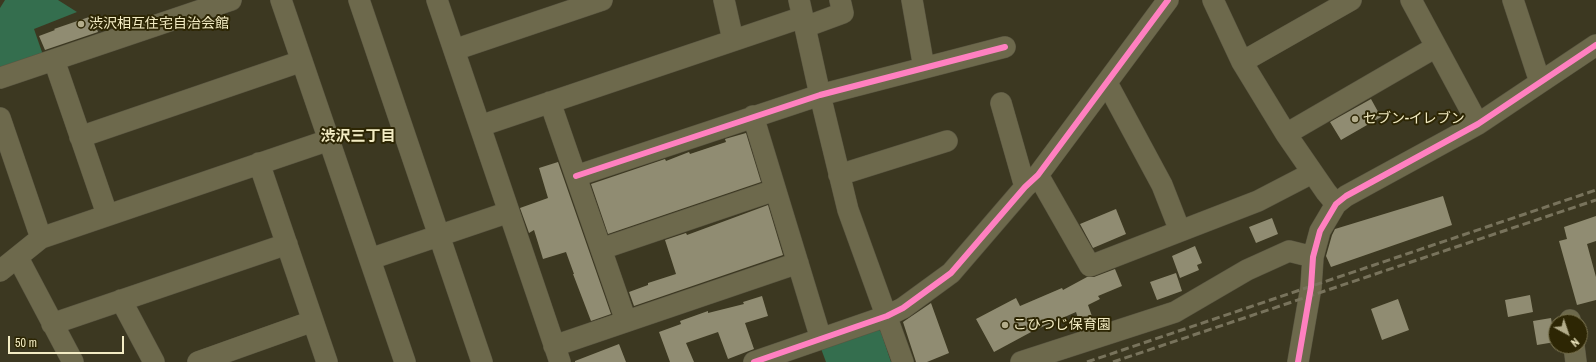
<!DOCTYPE html>
<html>
<head>
<meta charset="utf-8">
<style>
  body { margin:0 }
  #map { position:relative; width:1596px; height:362px; overflow:hidden; background:#3c3821; font-family:"Archivo Narrow",sans-serif }
  canvas { display:block }
  .north { position:absolute; left:1548px; top:314px; width:40px; height:40px; box-sizing:border-box; background:#2d2604; border:1px solid #7c7551; border-radius:50%; rotate:140deg; font-size:11px; font-weight:700; line-height:16px; text-align:center; color:#f3ecc4 }
  .north::after { content:''; display:block; margin:auto; width:14px; height:18px; background:#b3ad8b; clip-path:polygon(50% 0,100% 100%,50% 72%,0 100%) }
  .scale { position:absolute; left:8px; top:336px; width:116px; height:18px; box-sizing:border-box; border:2px solid #f3ecc4; border-top:0; padding-left:5px; font-size:12px; line-height:14px; white-space:nowrap; color:#f3ecc4; -webkit-text-stroke:3px #2d2604; paint-order:stroke }
</style>
</head>
<body>
<div id="map">
<canvas width="1596" height="362"></canvas>
<div class="north">N</div>
<div class="scale">50 m</div>
</div>
<script>
const ctx = document.querySelector('canvas').getContext('2d');
ctx.lineJoin = 'round';
function fill(path, color) {
  ctx.fillStyle = color;
  ctx.fill(path, 'evenodd');
}
function trace(path, color, width, dash) {
  ctx.strokeStyle = color;
  ctx.lineWidth = width;
  ctx.lineCap = dash ? 'butt' : 'round';
  ctx.setLineDash(dash || []);
  ctx.stroke(path);
}
function drawText(font, color, halo, rows, align = 'center') {
  ctx.font = font + ' "Archivo Narrow","Noto Sans JP",sans-serif';
  ctx.lineWidth = 4;
  ctx.setLineDash([]);
  ctx.textBaseline = 'middle';
  ctx.strokeStyle = halo;
  ctx.fillStyle = color;
  for (const [text, x, y, turn = 0] of rows) {
    ctx.save();
    ctx.translate(x, y);
    ctx.rotate((+turn || 0) * Math.PI / 180);
    ctx.textAlign = isNaN(turn) ? turn : align;
    if (halo) ctx.strokeText(text, 0, 0);
    ctx.fillText(text, 0, 0);
    ctx.restore();
  }
}
fill(new Path2D(`
  M5 0H58L77 12 34 29 43 55 0 70V8Z
  M877 327 881 332 891 362H826L820 346Z`), '#346e4e');
fill(new Path2D(`
  M92 16 98 32 45 50 39 36 55 30 54 29Z
  M1371 99 1381 117 1341 140 1330 122Z
  M746 133 761 182 608 234 591 184 665 159 666 161 689 152 690 154 726 142 725 139Z
  M558 162 611 314 591 321 573 274H574L566 252 543 259 534 230 529 233 520 208 548 198 539 168Z
  M1443 196 1452 225 1331 267 1326 256 1332 235 1335 229Z
  M768 205 783 255 634 306 629 292 648 285V283L676 274 665 240 686 233 687 235Z
  M1116 209 1126 234 1093 248 1080 224Z
  M1596 216V241L1587 244 1596 277V300L1577 305 1559 241 1567 239 1564 227Z
  M1272 218 1278 234 1256 243 1249 227Z
  M1195 246 1202 263 1197 265 1199 270 1180 278 1172 256Z
  M1115 269 1122 286 1098 296 1100 299 1088 305 1093 319 1080 325 1076 312 1033 331 994 352 976 319 1016 298 1020 306 1062 288 1063 290 1087 277H1094Z
  M1176 273 1182 291 1157 300 1150 282Z
  M1530 295 1533 312 1508 317 1505 300Z
  M762 296 768 316 745 323 754 349 728 359 718 332 686 343 694 362H670L659 332 681 324 680 321 708 311V313L744 304 743 302Z
  M1398 299 1409 330 1382 340 1371 309Z
  M931 303 949 353 927 362H916L903 322Z
  M1551 318 1555 342 1537 345 1533 321Z
  M619 344 626 362H575V361Z`), '#908c72');
const minor = new Path2D(`
  M281 0 405 362
  M359 0 482 362
  M437 0 560 362
  M724 0 733 40
  M799 0 820 95 848 210 903 362
  M912 0 924 68
  M1213 0 1242 62 1286 134 1326 192 1336 204
  M1411 0 1478 124
  M1513 0 1540 82
  M805 27 843 13 840 0
  M454 50 602 0
  M54 60 107 214
  M1242 62 1351 0
  M0 78 231 0
  M1107 83 1162 185 1180 231
  M550 102 626 321
  M1001 103 1025 187
  M753 116 821 339
  M0 118 41 238
  M480 126 803 17
  M1286 134 1436 47
  M80 137 302 61
  M259 163 327 362
  M839 175 947 141
  M1038 175 1090 266 1258 201 1312 173
  M576 176 820 95 1005 47
  M601 249 775 190
  M18 258 73 362
  M370 259 509 212
  M0 271 41 238 329 140
  M121 300 154 362
  M1570 320V322
  M52 324 287 244
  M554 346 798 263
  M1574 346 1576 362
  M198 362 313 321
  M754 362 887 316 903 308 951 273 1025 187 1038 175 1168 0
  M1021 362 1175 312 1247 270 1289 251 1313 257
  M1298 362 1311 287 1313 257 1320 231 1336 204 1346 196 1478 124 1596 45`);
trace(minor, '#595541', 22);
trace(minor, '#6d694c', 21);
trace(new Path2D(`
  M1087 362 1596 190
  M1113 362 1596 200`), '#78735c', 3, [8, 4]);
trace(new Path2D(`
  M576 176 820 95 1005 47
  M754 362 887 316 903 308 951 273 1025 187 1038 175 1168 0
  M1298 362 1311 287 1313 257 1320 231 1336 204 1346 196 1478 124 1596 45`), '#ff80c0', 6);
for (const [x, y, r, color] of [
  [81,24,4,"#b3ad8b"],
  [1355,119,4,"#b3ad8b"],
  [1005,325,4,"#b3ad8b"]
]) {
  const dot = new Path2D();
  dot.arc(x, y, r, 0, 2 * Math.PI);
  ctx.fillStyle = color;
  ctx.fill(dot);
  trace(dot, '#2d2604', 1.5);
}
drawText('14px', '#f3ecc4', '#2d2604', [
  ["渋沢相互住宅自治会館",89,24],
  ["セブン-イレブン",1363,119],
  ["こひつじ保育園",1013,325]
], 'left');
drawText('bold 15px', '#f3ecc4', '#2d2604', [
  ["渋沢三丁目",358,137]
]);
</script>
</body>
</html>
